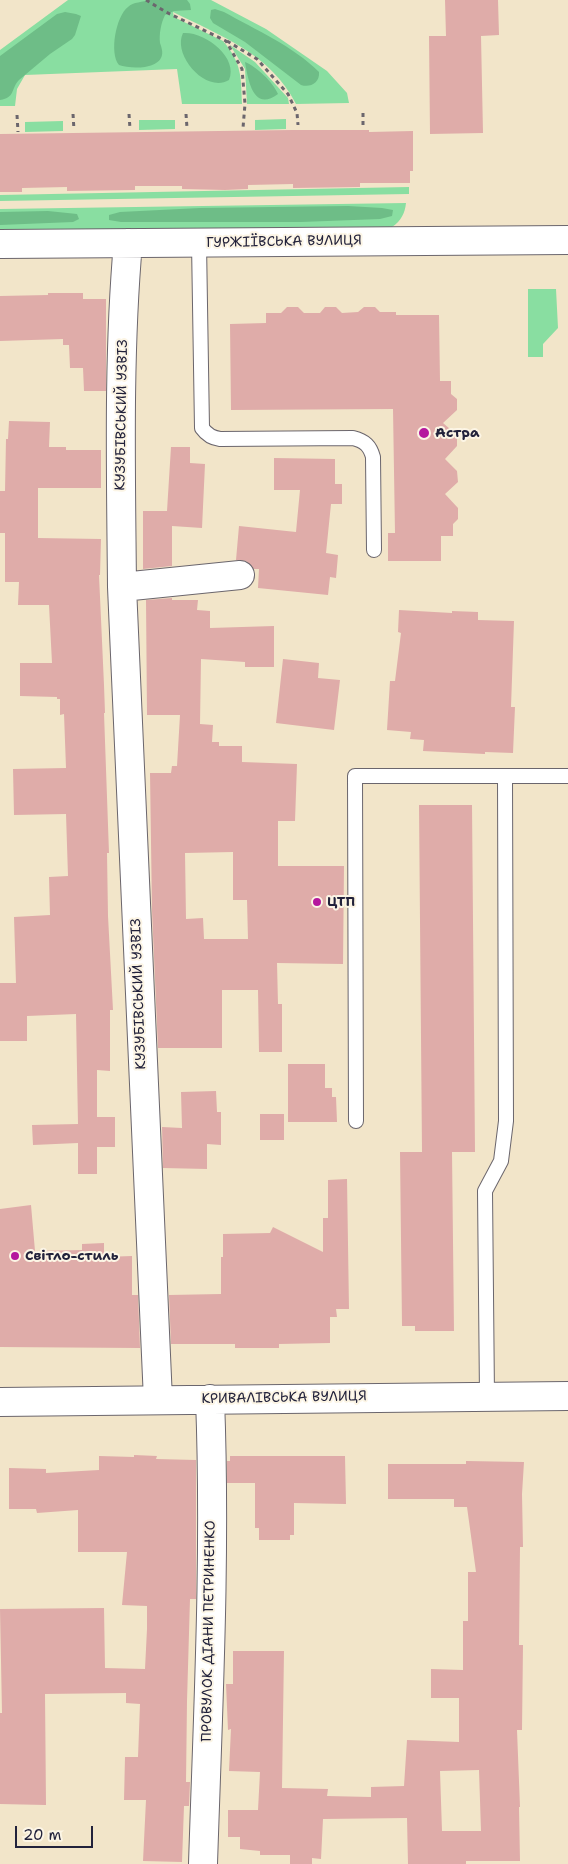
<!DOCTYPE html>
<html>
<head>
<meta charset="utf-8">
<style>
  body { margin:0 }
  #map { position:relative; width:568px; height:1864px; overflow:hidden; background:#f2e5c9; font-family:"Shantell Sans",sans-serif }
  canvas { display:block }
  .scale { position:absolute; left:15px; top:1826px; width:78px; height:22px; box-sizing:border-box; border:2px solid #22223b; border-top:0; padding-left:6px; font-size:15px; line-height:18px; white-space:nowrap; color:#22223b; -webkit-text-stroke:4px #fcf5e5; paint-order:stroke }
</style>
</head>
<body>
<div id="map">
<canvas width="568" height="1864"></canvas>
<div class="scale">20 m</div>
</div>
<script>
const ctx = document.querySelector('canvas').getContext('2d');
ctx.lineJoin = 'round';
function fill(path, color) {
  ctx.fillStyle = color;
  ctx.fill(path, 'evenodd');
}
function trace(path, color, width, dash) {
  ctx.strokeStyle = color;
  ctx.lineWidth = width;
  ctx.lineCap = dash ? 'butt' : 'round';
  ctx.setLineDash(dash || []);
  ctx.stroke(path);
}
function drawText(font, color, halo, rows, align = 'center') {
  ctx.font = font + ' "Shantell Sans",sans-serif';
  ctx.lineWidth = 4;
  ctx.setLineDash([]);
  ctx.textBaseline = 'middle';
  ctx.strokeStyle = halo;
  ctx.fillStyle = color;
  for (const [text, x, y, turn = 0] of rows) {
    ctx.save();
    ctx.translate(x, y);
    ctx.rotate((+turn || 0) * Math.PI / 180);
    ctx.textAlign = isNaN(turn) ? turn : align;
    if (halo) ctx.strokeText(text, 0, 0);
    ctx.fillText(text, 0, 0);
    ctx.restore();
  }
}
fill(new Path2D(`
  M68 0H211L266 29 327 71 347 93 349 103 296 104C271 54 221 36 173 12L174 17 223 41C242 63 241 77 242 104H182L177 69 25 75 17 89 15 106H0V50Z
  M230 45 255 62 288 98 289 104H247L245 69Z
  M286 119V129L255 130V120Z
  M139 120H175V129L139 130Z
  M63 121V131L25 132V122Z
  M409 187V194L0 201V195Z
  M406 203C405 213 401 221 392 227L0 230V209Z
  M528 289H556L558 328 543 344V357H528Z`), '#89dea1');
fill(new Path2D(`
  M150 0H187L190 4 191 10 174 11 165 15C161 23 159 34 160 43 161 46 163 51 162 55 159 70 130 69 119 65 109 53 116 16 128 7 133 2 143 2 150 0Z
  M215 9 224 12C256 30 293 46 319 72 320 83 310 88 301 85L245 42 213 23 210 18 211 10Z
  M65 12 76 14 81 16 75 35 72 39 50 54 19 80C10 90 16 97 0 100V56L57 14Z
  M183 33C204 31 239 57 229 80 206 94 172 55 183 33Z
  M245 62C257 67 273 82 278 94 253 113 248 79 245 62Z
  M348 206 382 208 393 210 392 216 380 219 301 222H121L109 220V215L120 212 200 208Z
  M48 211 77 214 79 219 73 222 0 225V212Z`), '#6ebd87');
fill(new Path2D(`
  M445 0H498L499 35 481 36 483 133 430 134 429 36H446Z
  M292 130H369V132L413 131V171H410V183H360V187L293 188V184L248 185V189L225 190 182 189V186H135V190L67 191V187L22 188V192H0V134Z
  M48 293H83V299H106V391H84L83 368H70L69 345H63V339L0 341V296L48 295Z
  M287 307H298L304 313H320L325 307H336L342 313 358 312 364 307H375L380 312H396V315H439L440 381H451V394L457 399V410L443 423 457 435V446L445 459 457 471 458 482 445 494 458 508V519L453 524V536H441V561H388V533H395L393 409 231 410 230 324 266 323V313H281Z
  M9 421 50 422 49 447H66V450H101V488H38V538L101 539 100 575H99L104 685 105 713H104L109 853H107L108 916 113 1010H110V1071L97 1070V1117H115V1147H97V1174H78V1143L33 1145 32 1125 78 1124 76 1014 27 1016V1041H0V983H16L14 917 50 915 49 877 68 876 66 814 14 815 13 769 66 768 64 714 60 715V699H57V697L20 696V663H52L49 605H18L19 582H5V533H0V491H5L6 439H8Z
  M171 447H190V463L205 464 202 528 172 526V566L143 569V511H167Z
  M274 458 335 459V484H342V504H331L326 553 338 555 336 578 330 577 328 595 258 588 259 569H254L246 561 236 560 239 526 296 532 300 490H274Z
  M172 598V600H198L197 610 210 611V628L274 626V667H245V662L201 659 200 724 213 725 212 742H219V746H242V762L297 764 295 821H278V866H344L343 964 277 963 278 1004H282V1052H259L258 990H222V1048H158L152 911 150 773H171L172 766H177L180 715H147L146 600ZM233 852V900H247L248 939H204L203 918 186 919 185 853Z
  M399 610 452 613V611L478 612V620L514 621 511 707H515L513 753 485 752V754L423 751 424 740 410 739 411 732 387 730 390 681H395L401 633 398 632Z
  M283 659 319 663 318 678 340 680 334 730 276 723Z
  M419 805H472L475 1152H452L454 1331H415V1326H402L400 1152H422Z
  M288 1064H325V1088H332V1097H336L337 1122H288Z
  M216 1091 217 1112H221V1145L207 1144V1169L163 1168 162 1127 182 1128 181 1092Z
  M260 1114H284V1140H260Z
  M347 1179 349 1309H336L337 1317H330V1343L279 1344V1348H235V1344H171L169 1295 221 1294V1257H223V1234L270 1233 273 1227 323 1252V1218H328V1180Z
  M31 1205 35 1251 82 1250V1244L104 1243V1257L132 1256V1295H138L140 1348 0 1347V1209Z
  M134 1455 157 1456 156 1459 196 1460V1599H190L187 1701 186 1782H190L189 1806H184L182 1862 143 1861 146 1800H124L125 1757H138L140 1704 126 1703V1693L45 1694 46 1805 0 1804V1713H2L0 1609 104 1608 105 1668 145 1669 147 1629V1606L122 1605 127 1552H78V1510L37 1513 36 1509H9V1468L46 1469V1473L99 1470V1456L134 1457Z
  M230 1456H345L346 1504 294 1503V1535H290V1540H259V1528H255V1483H227V1461H230Z
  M466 1461 524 1462 522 1494 523 1547H520L519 1645H523L522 1730H517L520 1807H519L520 1861H466V1864H408L407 1818 323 1819 321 1859 312 1858V1864H290V1855H260V1851L240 1849V1837H228V1810H258L260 1772 229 1771 231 1729 228 1730 226 1684H233V1651H284L282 1788 328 1789 327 1796 371 1797V1787L404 1786 407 1740 459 1742V1698H431V1669L463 1670V1621H468V1572H476L467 1507H454V1499H388V1464H466ZM479 1770 481 1831H442L440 1771Z`), '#dfaca9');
const service = new Path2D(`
  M199 243 202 428C207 435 212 438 220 439L353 438C365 441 370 446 373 457L374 550
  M356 1121 355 776H505
  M487 1397 485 1191 501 1161 506 1121 505 776H568`);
const minor = new Path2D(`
  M128 243C118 357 121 473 122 587L158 1400
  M0 244 568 240
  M122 587 240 575
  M0 1402 568 1396
  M203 1864C208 1709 216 1554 210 1399`);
trace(service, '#6b666d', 16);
trace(minor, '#6b666d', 30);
trace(new Path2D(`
  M146 0 166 12 226 41 242 69 245 104 243 128
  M227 41 257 59 288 94 297 113 298 125
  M363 113V126
  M73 114 74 130
  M129 114 130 129
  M186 114 187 128
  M17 115 18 132`), '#6b666d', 3, [4, 4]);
trace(service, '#fff', 14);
trace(minor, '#fff', 28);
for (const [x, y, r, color] of [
  [424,433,6,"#b5179e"],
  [317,902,5,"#b5179e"],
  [15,1256,5,"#b5179e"]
]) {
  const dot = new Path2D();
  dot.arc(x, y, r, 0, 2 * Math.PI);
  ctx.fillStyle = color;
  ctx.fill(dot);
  trace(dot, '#fcf5e5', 2);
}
drawText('14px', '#22223b', '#fcf5e5', [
  ["ГУРЖІЇВСЬКА ВУЛИЦЯ",284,242,-1],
  ["КУЗУБІВСЬКИЙ УЗВІЗ",122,415,-89],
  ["КУЗУБІВСЬКИЙ УЗВІЗ",139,994,-92],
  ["КРИВАЛІВСЬКА ВУЛИЦЯ",284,1398,-1],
  ["ПРОВУЛОК ДІАНИ ПЕТРИНЕНКО",209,1631,-89]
]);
drawText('bold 14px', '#22223b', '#fcf5e5', [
  ["Астра",435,433],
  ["ЦТП",327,902],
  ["Світло-стиль",25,1256]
], 'left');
</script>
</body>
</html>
